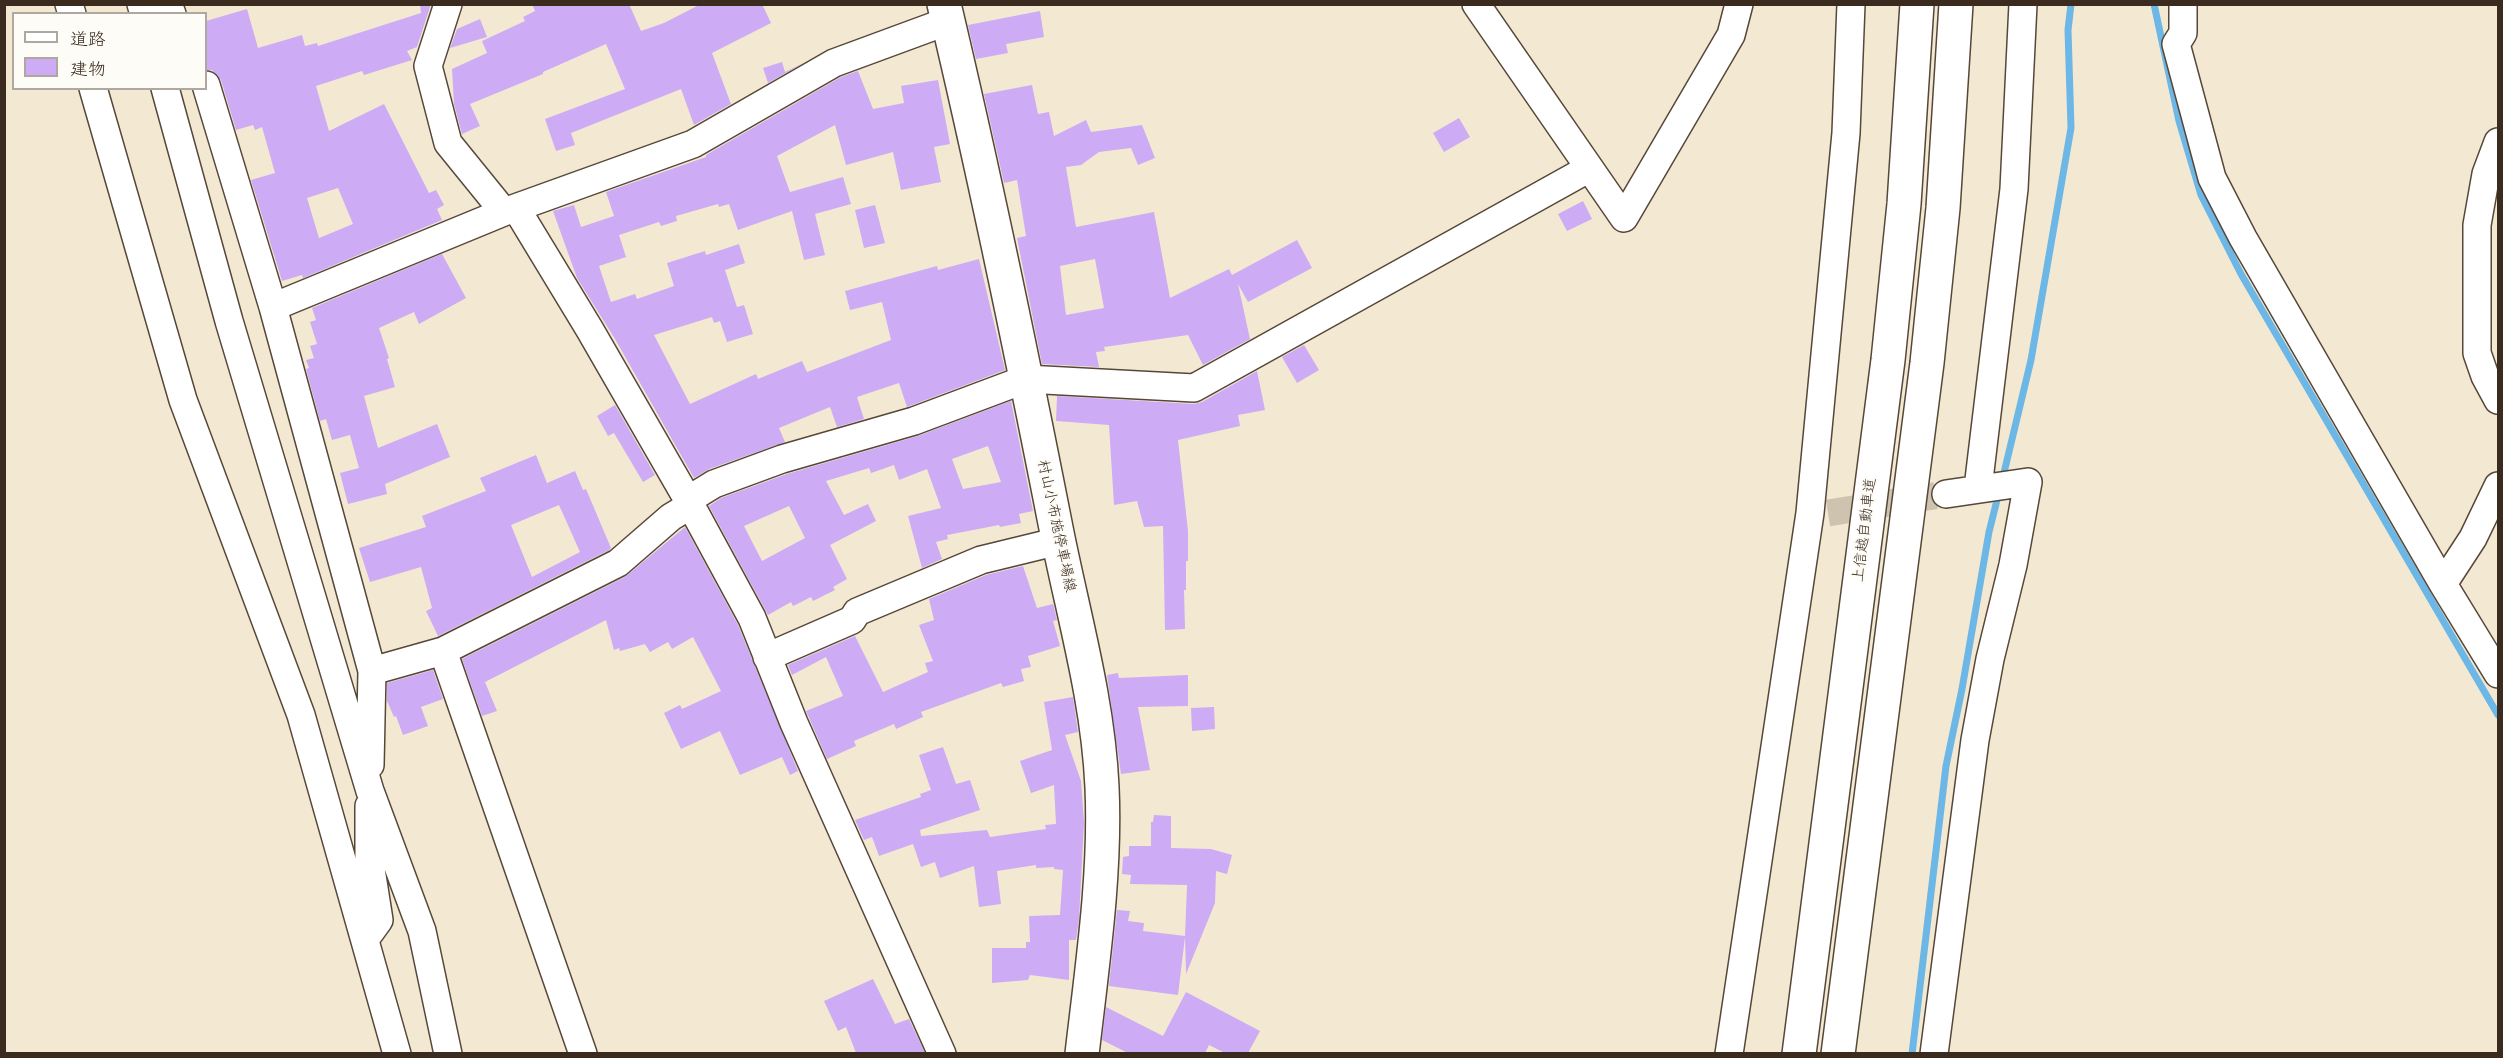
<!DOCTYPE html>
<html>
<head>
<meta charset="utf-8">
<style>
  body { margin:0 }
  #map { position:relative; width:2503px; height:1058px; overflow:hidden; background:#f3e9d2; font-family:"Balsamiq Sans","Klee One",sans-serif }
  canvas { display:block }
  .frame { position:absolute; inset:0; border:6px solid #3b2a1e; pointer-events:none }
  .legend { position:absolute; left:12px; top:12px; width:195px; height:78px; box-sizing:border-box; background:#fdfcf7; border:2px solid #afa8a0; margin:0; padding:8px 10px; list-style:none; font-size:18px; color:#3b2a1e }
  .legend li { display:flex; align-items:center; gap:12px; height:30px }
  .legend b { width:30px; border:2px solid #afa8a0 }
</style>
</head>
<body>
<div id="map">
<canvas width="2503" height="1058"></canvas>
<div class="frame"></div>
<ul class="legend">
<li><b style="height:8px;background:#fff"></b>道路</li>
<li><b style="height:16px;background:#cdabf5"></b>建物</li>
</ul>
</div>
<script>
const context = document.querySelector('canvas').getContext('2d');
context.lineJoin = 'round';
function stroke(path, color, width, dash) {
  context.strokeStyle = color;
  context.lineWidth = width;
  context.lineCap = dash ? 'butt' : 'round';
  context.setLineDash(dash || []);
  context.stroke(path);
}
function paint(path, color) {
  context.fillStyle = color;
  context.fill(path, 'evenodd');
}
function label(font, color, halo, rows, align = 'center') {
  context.font = font + ' "Balsamiq Sans","Klee One",sans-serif';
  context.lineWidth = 4.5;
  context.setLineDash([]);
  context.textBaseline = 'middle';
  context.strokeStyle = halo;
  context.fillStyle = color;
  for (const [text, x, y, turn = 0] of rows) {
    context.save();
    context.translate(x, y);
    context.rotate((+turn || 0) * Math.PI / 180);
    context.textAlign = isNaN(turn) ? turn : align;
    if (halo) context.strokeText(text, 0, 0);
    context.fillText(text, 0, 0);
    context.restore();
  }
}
stroke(new Path2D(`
  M 2154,4 L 2179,121 L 2201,195 L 2241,274 L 2498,715
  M 2002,481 L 2031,360 L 2071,128 L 2068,30 L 2071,4
  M 1912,1054 L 1946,766 L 1962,689 L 1989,532 L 1999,492`), '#6cb7e5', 7);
paint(new Path2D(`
  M 420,4 L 431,4 L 417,47 L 407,51 L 412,60 L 364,75 L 362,71 L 316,86 L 329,131 L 384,104 L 429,193 L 436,190 L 444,205 L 437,209 L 442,220 L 303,278 L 302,275 L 282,281 L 251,180 L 275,173 L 262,127 L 255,130 L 253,125 L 236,130 L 221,80 L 212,70 L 206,70 L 206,21 L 247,9 L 258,48 L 302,35 L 305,46 L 317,43 L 318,46 L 421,13 ZM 338,188 L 353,224 L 319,238 L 307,198 Z
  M 532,4 L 629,4 L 641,31 L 664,23 L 701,4 L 762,4 L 771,23 L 712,53 L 731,104 L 694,125 L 681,89 L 571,133 L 575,145 L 556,151 L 545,119 L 625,89 L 606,44 L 543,72 L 543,74 L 470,104 L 480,126 L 462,134 L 454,104 L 452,69 L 487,53 L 482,41 L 525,21 L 523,17 L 535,11 Z
  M 1040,11 L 1044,37 L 1006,44 L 1008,53 L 976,59 L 968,25 Z
  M 480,19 L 487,37 L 450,48 L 457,29 Z
  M 782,62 L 785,72 L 803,63 L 768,83 L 763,68 Z
  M 858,71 L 873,109 L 904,103 L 901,86 L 938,80 L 950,144 L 934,147 L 941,182 L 901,190 L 893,152 L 846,165 L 835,125 L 777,156 L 790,192 L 843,177 L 851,204 L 815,214 L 825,255 L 804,260 L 792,211 L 738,230 L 729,204 L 719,207 L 718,204 L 676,216 L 677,221 L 661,226 L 659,222 L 619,235 L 626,257 L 599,266 L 611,302 L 635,294 L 637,299 L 674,286 L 667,263 L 705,251 L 706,255 L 739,244 L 745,263 L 725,270 L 737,307 L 744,305 L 753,334 L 727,342 L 720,321 L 714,323 L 712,317 L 654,335 L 690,404 L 756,374 L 758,379 L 802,361 L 807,372 L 891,340 L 882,302 L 850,310 L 845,291 L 937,266 L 938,270 L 979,259 L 1005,370 L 907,407 L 899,383 L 857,397 L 864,419 L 837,427 L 830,407 L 779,428 L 785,442 L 709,469 L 694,478 L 615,339 L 577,278 L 553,211 L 574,205 L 581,227 L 614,216 L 606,192 L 706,157 L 706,155 L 841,77 Z
  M 1032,85 L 1038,114 L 1049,112 L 1054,136 L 1086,120 L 1091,132 L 1142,125 L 1155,158 L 1138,165 L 1131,148 L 1099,152 L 1081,165 L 1066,167 L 1076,227 L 1154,212 L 1170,298 L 1229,269 L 1232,275 L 1297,240 L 1312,268 L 1248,302 L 1238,284 L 1250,339 L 1203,365 L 1188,335 L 1104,347 L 1105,351 L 1096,352 L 1099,367 L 1042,364 L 1017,238 L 1026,236 L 1017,180 L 1004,183 L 984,94 ZM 1095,259 L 1104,308 L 1066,315 L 1060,266 Z
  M 1459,118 L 1470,137 L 1444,152 L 1433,133 Z
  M 1583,201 L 1592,219 L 1567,231 L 1558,214 Z
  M 875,205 L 885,243 L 864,248 L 855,210 Z
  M 442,254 L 466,298 L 419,324 L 414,312 L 379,328 L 389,358 L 387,359 L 395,387 L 364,396 L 378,448 L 437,424 L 450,457 L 385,484 L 387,494 L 348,504 L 340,473 L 359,468 L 350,435 L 332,440 L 326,419 L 320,421 L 306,369 L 309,368 L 306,360 L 314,358 L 310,346 L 317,344 L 310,322 L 316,320 L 312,308 Z
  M 1304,345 L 1319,370 L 1297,383 L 1282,357 Z
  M 1257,371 L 1265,410 L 1238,415 L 1240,426 L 1178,440 L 1188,531 L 1188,561 L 1186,561 L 1186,590 L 1184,590 L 1185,629 L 1165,630 L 1163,526 L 1144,527 L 1137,501 L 1114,505 L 1109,425 L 1056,421 L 1057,396 L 1194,404 L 1202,402 Z
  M 1011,401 L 1033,511 L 1019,514 L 1021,523 L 1000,527 L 999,525 L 947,535 L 948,539 L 936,542 L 942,559 L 922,568 L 908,516 L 941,508 L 927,469 L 899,480 L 894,465 L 871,473 L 869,468 L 826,481 L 844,515 L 868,504 L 876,521 L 830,545 L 847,579 L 833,587 L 835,590 L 813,601 L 811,597 L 793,606 L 791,602 L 768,615 L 709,506 L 721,498 L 787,474 L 918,436 ZM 988,446 L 1001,482 L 963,489 L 952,459 ZM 789,506 L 805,538 L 762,561 L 744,526 Z
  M 615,405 L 655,475 L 643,482 L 614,433 L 608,436 L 597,416 Z
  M 536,455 L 547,483 L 575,471 L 583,490 L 586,489 L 611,548 L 609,550 L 438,636 L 426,611 L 432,608 L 421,567 L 370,582 L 359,548 L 426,527 L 422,516 L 486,491 L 480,478 ZM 559,505 L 580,552 L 532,577 L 511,525 Z
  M 685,527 L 738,625 L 798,771 L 790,775 L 782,757 L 740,775 L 720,731 L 681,749 L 664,713 L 680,705 L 682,709 L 721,691 L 693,637 L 672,649 L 668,642 L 650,652 L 645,644 L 620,651 L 619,648 L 614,650 L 606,620 L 485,682 L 497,711 L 482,716 L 462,659 L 625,577 Z
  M 1023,566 L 1037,608 L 1053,604 L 1057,620 L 1053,621 L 1060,646 L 1028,656 L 1031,667 L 1021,669 L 1024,681 L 1003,687 L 1001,683 L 921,712 L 923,717 L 896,729 L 894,724 L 854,741 L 856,746 L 827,759 L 806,711 L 843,696 L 826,657 L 792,675 L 788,665 L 855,636 L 883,692 L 928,672 L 925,663 L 933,661 L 919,625 L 934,620 L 929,599 L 986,575 Z
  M 433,670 L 443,699 L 421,707 L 428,726 L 403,735 L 396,716 L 394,717 L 387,701 L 387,683 Z
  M 1118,673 L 1119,678 L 1188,675 L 1188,706 L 1138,707 L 1150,770 L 1121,774 L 1107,675 Z
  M 1073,697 L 1078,732 L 1065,735 L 1081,781 L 1084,822 L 1079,919 L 1076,940 L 1069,940 L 1069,980 L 1030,975 L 1028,980 L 992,983 L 992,948 L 1026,948 L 1026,942 L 1030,942 L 1029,916 L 1060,915 L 1063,870 L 1054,869 L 1054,867 L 1036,868 L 1036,865 L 997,871 L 1001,904 L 979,907 L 974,866 L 940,878 L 935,862 L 921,867 L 913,844 L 879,856 L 872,837 L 864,840 L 855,820 L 921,797 L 920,794 L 931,790 L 919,755 L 943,747 L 956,784 L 970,780 L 980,810 L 920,830 L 921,836 L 987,830 L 990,837 L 1046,829 L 1045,825 L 1056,824 L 1054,785 L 1031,793 L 1020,761 L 1052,750 L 1044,702 Z
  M 1214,707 L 1215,729 L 1192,731 L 1191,708 Z
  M 1154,815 L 1171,816 L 1171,848 L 1211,849 L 1232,855 L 1227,874 L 1216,871 L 1215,903 L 1186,974 L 1185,937 L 1178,995 L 1109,986 L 1117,910 L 1130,911 L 1128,921 L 1144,923 L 1143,931 L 1185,936 L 1187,885 L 1130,884 L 1131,875 L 1122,874 L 1123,857 L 1129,856 L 1129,846 L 1151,846 L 1151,822 L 1153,822 Z
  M 873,979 L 895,1024 L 909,1019 L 925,1053 L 856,1053 L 846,1027 L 838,1031 L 824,1001 Z
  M 1186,992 L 1260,1031 L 1248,1053 L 1225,1053 L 1209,1045 L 1205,1053 L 1128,1053 L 1102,1040 L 1106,1007 L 1163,1036 Z`), '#cdabf5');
stroke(new Path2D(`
  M 1828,513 L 1946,494`), '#cec3ae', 27, [27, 14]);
const minor = new Path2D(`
  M 69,4 L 72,14
  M 141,4 L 144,14
  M 168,4 L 172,14
  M 448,4 L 428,66 L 448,143 L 504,212 L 693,144 L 834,63 L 948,21
  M 1476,4 L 1624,218 L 1731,35 L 1739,4
  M 2183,4 L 2183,33 L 2176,44 L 2212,178 L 2243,238 L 2443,584 L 2498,674
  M 206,85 L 273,307 L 372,671
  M 93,88 L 183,400 L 301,715 L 397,1054
  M 165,88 L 229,321 L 370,791 L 422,931 L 448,1054
  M 2498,142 L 2486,174 L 2477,225 L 2477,353 L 2485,376 L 2498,400
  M 516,208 L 590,330 L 688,500 L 752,618 L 794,723 L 942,1054
  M 273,307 L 504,212
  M 1978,488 L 2014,189 L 2023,4
  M 688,500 L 714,484 L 782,459 L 914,421 L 1026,379 L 1194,388 L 1588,169
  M 2443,584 L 2473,538 L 2498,486
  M 443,651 L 583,1054
  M 767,657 L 852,620 L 857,612 L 981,560 L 1059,541
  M 370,765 L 372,671 L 443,651 L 618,563 L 671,517 L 691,505
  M 366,938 L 379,920 L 369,856 L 369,806
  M 1729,1054 L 1810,513 L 1846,133 L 1851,4
  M 1934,1054 L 1975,740 L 1990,659 L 2013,565 L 2028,482 L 1946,494`);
const major = new Path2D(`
  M 944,4 C 985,177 1021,350 1055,523 C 1072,611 1098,697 1102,787 C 1106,874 1092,967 1082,1054`);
const highway = new Path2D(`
  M 1799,1054 L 1888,360 L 1904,204 L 1917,4
  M 1838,1054 L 1927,363 L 1943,208 L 1956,4`);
stroke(minor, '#574739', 30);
stroke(major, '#574739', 36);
stroke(highway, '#574739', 36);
stroke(minor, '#fff', 27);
stroke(major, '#fff', 33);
stroke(highway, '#fff', 33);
label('15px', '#3b2a1e', '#fdfcf7', [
  ["村山小布施停車場線",1056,526,78],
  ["上信越自動車道",1865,530,-83]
]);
</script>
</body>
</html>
